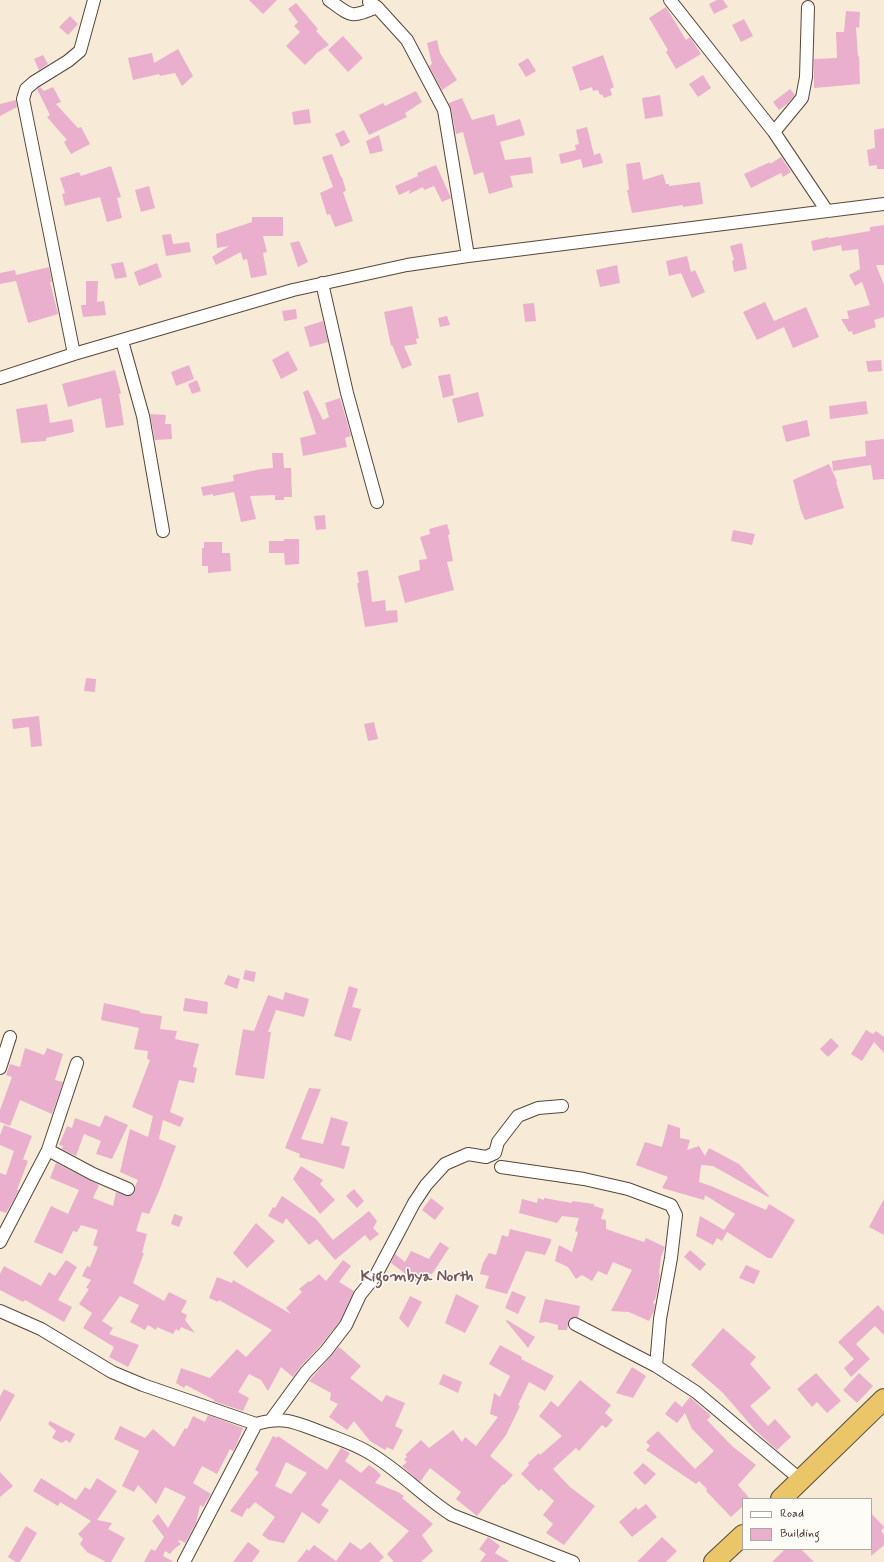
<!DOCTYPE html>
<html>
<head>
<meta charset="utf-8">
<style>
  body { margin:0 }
  #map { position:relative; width:884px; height:1562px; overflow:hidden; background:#f7ebd8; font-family:Mynerve,sans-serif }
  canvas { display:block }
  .legend { position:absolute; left:742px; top:1498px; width:130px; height:52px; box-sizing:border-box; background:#fdfcf7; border:1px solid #afa8a0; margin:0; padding:5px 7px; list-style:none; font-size:12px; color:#3b2a1e }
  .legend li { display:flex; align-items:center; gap:8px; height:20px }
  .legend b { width:20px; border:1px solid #afa8a0 }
</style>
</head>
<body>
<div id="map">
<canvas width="884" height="1562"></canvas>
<ul class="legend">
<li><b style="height:5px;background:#fff"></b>Road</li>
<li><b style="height:11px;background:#e9afcc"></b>Building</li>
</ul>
</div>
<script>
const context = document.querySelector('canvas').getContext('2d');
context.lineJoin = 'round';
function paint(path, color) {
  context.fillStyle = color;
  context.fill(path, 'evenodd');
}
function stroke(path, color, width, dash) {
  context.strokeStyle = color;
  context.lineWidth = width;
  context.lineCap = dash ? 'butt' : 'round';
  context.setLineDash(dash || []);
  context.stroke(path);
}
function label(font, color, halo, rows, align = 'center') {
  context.font = font + ' Mynerve,sans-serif';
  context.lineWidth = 3;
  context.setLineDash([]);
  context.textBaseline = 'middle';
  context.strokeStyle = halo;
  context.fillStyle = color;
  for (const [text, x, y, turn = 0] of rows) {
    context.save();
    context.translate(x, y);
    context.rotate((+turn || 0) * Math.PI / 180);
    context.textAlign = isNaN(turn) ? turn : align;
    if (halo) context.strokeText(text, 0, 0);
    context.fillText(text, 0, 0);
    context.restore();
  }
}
paint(new Path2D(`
  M 249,0 L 277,0 L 263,14 Z
  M 717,0 L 723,0 L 728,7 L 714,14 L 709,4 Z
  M 296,3 L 318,29 L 316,31 L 329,45 L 317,53 L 305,65 L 286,46 L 300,32 L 294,26 L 298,22 L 288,9 Z
  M 666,7 L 686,40 L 690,37 L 701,54 L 676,69 L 666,52 L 668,50 L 649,18 Z
  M 846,11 L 860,12 L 859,28 L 856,27 L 858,57 L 859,56 L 860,84 L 814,88 L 814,59 L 837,58 L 836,32 L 844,32 Z
  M 70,16 L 78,24 L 68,35 L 59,27 Z
  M 744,19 L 753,36 L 741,42 L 732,25 Z
  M 343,36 L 363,58 L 348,72 L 328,50 Z
  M 437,40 L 440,53 L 457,80 L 442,90 L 429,66 L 432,64 L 427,43 Z
  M 178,49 L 193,76 L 182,86 L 175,73 L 160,76 L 159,74 L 133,80 L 128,58 L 152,53 L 154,63 Z
  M 43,55 L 48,64 L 39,70 L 34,59 Z
  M 603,55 L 614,87 L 610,89 L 612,95 L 604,98 L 602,94 L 600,95 L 598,90 L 593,91 L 592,87 L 580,91 L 572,67 Z
  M 528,58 L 536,71 L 526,77 L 518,64 Z
  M 703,75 L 711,88 L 698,97 L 689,84 Z
  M 40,87 L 44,91 L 53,87 L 61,102 L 56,104 L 78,128 L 81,127 L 90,144 L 71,154 L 64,142 L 67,140 L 47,117 L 50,115 L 37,89 Z
  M 790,89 L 795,95 L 787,104 L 779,110 L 773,102 Z
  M 416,91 L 422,102 L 405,113 L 407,117 L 369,135 L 359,115 L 383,103 L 385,106 Z
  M 660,95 L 663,116 L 645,119 L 642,98 Z
  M 462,98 L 472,120 L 494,114 L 497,126 L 520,119 L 525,135 L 500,142 L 505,160 L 531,157 L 533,173 L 510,176 L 513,187 L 489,194 L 483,172 L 474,175 L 463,132 L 456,134 L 451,109 L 449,103 Z
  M 16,100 L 17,107 L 0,116 L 0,104 Z
  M 309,109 L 311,123 L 294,125 L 292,112 Z
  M 587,127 L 594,155 L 600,153 L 603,163 L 583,168 L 581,159 L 561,164 L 559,154 L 576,150 L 575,145 L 579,144 L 576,130 Z
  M 884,128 L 884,169 L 877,169 L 877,165 L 869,166 L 867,150 L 875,148 L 874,130 Z
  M 344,130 L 350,142 L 341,147 L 335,134 Z
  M 379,135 L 383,151 L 370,154 L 366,141 Z
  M 332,154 L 341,177 L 342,177 L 346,191 L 343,192 L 353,221 L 335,227 L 330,214 L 327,215 L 320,193 L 333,187 L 322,157 Z
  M 781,157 L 791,172 L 783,177 L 781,173 L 751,188 L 744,174 L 770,162 L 770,164 Z
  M 640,162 L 643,180 L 663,174 L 666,184 L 669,184 L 669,186 L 700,182 L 703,204 L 683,207 L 683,205 L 632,213 L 627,190 L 629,190 L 626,164 Z
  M 436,165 L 451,198 L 442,202 L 434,186 L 424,190 L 423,187 L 409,194 L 410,190 L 399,195 L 395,186 L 418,176 L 417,173 Z
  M 111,166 L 121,197 L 117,198 L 122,218 L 107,222 L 100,197 L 65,206 L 62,194 L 65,193 L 60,178 L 79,172 L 81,176 Z
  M 149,186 L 155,208 L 141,212 L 135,190 Z
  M 252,217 L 283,217 L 283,236 L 263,236 L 267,252 L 263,253 L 267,275 L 251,278 L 247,259 L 243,260 L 241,252 L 216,265 L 212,257 L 229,246 L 217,248 L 216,234 L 252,222 Z
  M 884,225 L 884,265 L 876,265 L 884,285 L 884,317 L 874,320 L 876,327 L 853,335 L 852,331 L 849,332 L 841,319 L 849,319 L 847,311 L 870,305 L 862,282 L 855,286 L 849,275 L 860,269 L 858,249 L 842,251 L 841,245 L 813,251 L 811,241 L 828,237 L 829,238 L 870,231 L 870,227 Z
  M 171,234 L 173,244 L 189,242 L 191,252 L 166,256 L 162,235 Z
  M 299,241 L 308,262 L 298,267 L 290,243 Z
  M 742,243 L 747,269 L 734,272 L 732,261 L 734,260 L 730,246 Z
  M 687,256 L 691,272 L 695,270 L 705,292 L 692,298 L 681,273 L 669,276 L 666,261 Z
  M 123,262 L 127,277 L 115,279 L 111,264 Z
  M 157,263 L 162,277 L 139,286 L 134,272 Z
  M 617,265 L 620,283 L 600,287 L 596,270 Z
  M 49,267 L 52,282 L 50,282 L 58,314 L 28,323 L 16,281 L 0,284 L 0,273 L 15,270 L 16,275 Z
  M 86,281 L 98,281 L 97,302 L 104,301 L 106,315 L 83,317 L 81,305 L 86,305 Z
  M 765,302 L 774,321 L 806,307 L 819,337 L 793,348 L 784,327 L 757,340 L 743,312 Z
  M 534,303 L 536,321 L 525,322 L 523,304 Z
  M 412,306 L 419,338 L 416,339 L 417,344 L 404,346 L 412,365 L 402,369 L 392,345 L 391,346 L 384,312 Z
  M 296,309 L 297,319 L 284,321 L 282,311 Z
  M 447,316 L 450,325 L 440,327 L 438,318 Z
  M 323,321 L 328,342 L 310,347 L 304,327 Z
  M 288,351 L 298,370 L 281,379 L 272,360 Z
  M 881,360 L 882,371 L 868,372 L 866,361 Z
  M 189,365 L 194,379 L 176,386 L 171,372 Z
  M 115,370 L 121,393 L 119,394 L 124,425 L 106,428 L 101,398 L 68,407 L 62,384 Z
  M 450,374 L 454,395 L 443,398 L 438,376 Z
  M 197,380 L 201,391 L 192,394 L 188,384 Z
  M 308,390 L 323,420 L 329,417 L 325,403 L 340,398 L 351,436 L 345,438 L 347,447 L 303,456 L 300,438 L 316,434 L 303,392 Z
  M 478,392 L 484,416 L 458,423 L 452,399 Z
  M 866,401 L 868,414 L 830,419 L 829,406 Z
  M 47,404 L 50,423 L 72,419 L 74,432 L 46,438 L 46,441 L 21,443 L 16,409 Z
  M 150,414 L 166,415 L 165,424 L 171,424 L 172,439 L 155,440 Z
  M 807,420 L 810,436 L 786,442 L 782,426 Z
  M 884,439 L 884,479 L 873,480 L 871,465 L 833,471 L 832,461 L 866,456 L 865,441 Z
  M 272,453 L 283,453 L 284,468 L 291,468 L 292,497 L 284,497 L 284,500 L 275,500 L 275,495 L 250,496 L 256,519 L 241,522 L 234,492 L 213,496 L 213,494 L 203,496 L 201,487 L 234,481 L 233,475 L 261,469 L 273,468 Z
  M 829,464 L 837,481 L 836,482 L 844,508 L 805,520 L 801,511 L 793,480 Z
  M 325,515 L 326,529 L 316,530 L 314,516 Z
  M 447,524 L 450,534 L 448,535 L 453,561 L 447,562 L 454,590 L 405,603 L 398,576 L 420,570 L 419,560 L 427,559 L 420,537 L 430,534 L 429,529 Z
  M 733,530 L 755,534 L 752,545 L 731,541 Z
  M 284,539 L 299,539 L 299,564 L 285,565 L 284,553 L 269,553 L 269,541 L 284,541 Z
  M 204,542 L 222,542 L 222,553 L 230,553 L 231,571 L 208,573 L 208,566 L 202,566 L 202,548 L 204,548 Z
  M 368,570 L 372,602 L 385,600 L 386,611 L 397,610 L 398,622 L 365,627 L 357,583 L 359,583 L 357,572 Z
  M 86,678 L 96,679 L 95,692 L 84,691 Z
  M 39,716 L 42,746 L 31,747 L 29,727 L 13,729 L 12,719 Z
  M 374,722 L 378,739 L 368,741 L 364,724 Z
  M 245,970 L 256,972 L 254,982 L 243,979 Z
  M 228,975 L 240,979 L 237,989 L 224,984 Z
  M 349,986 L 358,989 L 352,1007 L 361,1009 L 351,1041 L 334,1036 Z
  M 285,992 L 309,999 L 304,1017 L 276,1010 L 268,1032 L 271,1032 L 264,1079 L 235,1075 L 243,1029 L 254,1031 L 268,995 L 283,1000 Z
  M 185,998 L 208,1002 L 207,1014 L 183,1011 Z
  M 104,1003 L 140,1011 L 140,1013 L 162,1016 L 160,1029 L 177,1031 L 175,1039 L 199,1044 L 193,1067 L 197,1068 L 194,1083 L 179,1080 L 170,1112 L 184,1118 L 180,1127 L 163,1120 L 159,1139 L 176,1146 L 159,1191 L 149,1214 L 142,1212 L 136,1231 L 147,1234 L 142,1253 L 144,1253 L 133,1283 L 164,1301 L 169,1292 L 187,1301 L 181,1312 L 187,1315 L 185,1320 L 195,1333 L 181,1327 L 179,1331 L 176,1329 L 173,1334 L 157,1327 L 156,1330 L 148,1325 L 145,1330 L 130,1322 L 139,1305 L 120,1296 L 102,1321 L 113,1328 L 109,1334 L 139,1345 L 128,1367 L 109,1357 L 114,1347 L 83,1328 L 92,1313 L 79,1304 L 89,1289 L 86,1288 L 91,1280 L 82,1276 L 87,1266 L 90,1267 L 98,1247 L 93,1245 L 98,1230 L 81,1225 L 77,1232 L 73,1231 L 62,1254 L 34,1242 L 51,1206 L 68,1214 L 79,1190 L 50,1178 L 56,1163 L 99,1185 L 93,1198 L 113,1206 L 116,1192 L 128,1196 L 132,1195 L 135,1192 L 135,1186 L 138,1180 L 120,1172 L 130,1129 L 148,1137 L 153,1116 L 132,1107 L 150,1060 L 147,1059 L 148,1051 L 134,1049 L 139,1028 L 101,1020 Z
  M 866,1030 L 873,1034 L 876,1031 L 884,1037 L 884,1053 L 874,1042 L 862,1061 L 851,1054 Z
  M 831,1038 L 839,1046 L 828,1057 L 820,1049 Z
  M 25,1048 L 44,1055 L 47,1048 L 63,1054 L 55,1080 L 63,1082 L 52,1114 L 20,1100 L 10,1126 L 0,1122 L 0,1110 L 12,1077 L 6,1075 L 10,1064 L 20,1067 Z
  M 309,1088 L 321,1089 L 301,1139 L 323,1144 L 331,1117 L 348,1122 L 341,1145 L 350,1147 L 344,1169 L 299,1157 L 300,1154 L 285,1148 Z
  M 105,1115 L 128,1125 L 112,1159 L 96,1154 L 101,1141 L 84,1134 L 76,1156 L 62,1149 L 63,1146 L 59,1145 L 67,1126 L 72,1128 L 75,1118 L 100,1127 Z
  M 668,1124 L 680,1128 L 680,1138 L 690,1140 L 687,1150 L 699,1146 L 705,1156 L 709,1148 L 739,1164 L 769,1196 L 768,1197 L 713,1166 L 701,1165 L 699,1182 L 711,1186 L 766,1210 L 769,1204 L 795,1220 L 772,1258 L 768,1258 L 727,1232 L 722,1241 L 717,1238 L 713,1245 L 696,1236 L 700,1216 L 724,1230 L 735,1214 L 705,1195 L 704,1200 L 662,1188 L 668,1177 L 636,1165 L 645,1142 L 662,1147 Z
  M 4,1125 L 32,1136 L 23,1159 L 28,1161 L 17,1190 L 19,1190 L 6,1213 L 0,1211 L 0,1173 L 6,1175 L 14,1151 L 0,1145 L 0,1135 Z
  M 301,1166 L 323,1180 L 320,1184 L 335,1200 L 320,1214 L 293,1179 Z
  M 354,1189 L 364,1201 L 357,1208 L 346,1196 Z
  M 282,1196 L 316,1219 L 333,1240 L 369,1211 L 377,1221 L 373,1228 L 379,1234 L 370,1241 L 365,1235 L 335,1260 L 317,1239 L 309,1245 L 286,1218 L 283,1224 L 268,1216 L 273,1207 L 275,1208 Z
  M 431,1198 L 444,1208 L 435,1220 L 422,1210 Z
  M 538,1198 L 544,1200 L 544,1198 L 572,1203 L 572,1201 L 594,1204 L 594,1206 L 604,1209 L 601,1219 L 606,1220 L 606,1229 L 644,1242 L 646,1238 L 665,1247 L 661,1257 L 659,1274 L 660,1274 L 656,1297 L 653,1303 L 655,1304 L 654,1311 L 649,1321 L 629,1312 L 611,1311 L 632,1270 L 613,1262 L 607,1275 L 598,1271 L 592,1281 L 582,1275 L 576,1279 L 568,1267 L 555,1261 L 559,1245 L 572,1252 L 578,1232 L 575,1231 L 579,1218 L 562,1216 L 557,1223 L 519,1213 L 522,1199 L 537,1203 Z
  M 884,1199 L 884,1235 L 869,1227 Z
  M 174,1214 L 183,1217 L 179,1227 L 171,1224 Z
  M 256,1223 L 275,1241 L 247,1268 L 233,1253 Z
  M 510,1229 L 551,1239 L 551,1242 L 545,1255 L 526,1251 L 507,1294 L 485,1288 L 489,1276 L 480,1274 L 483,1263 L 489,1253 L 496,1255 L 502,1235 L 508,1237 Z
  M 440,1242 L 449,1248 L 432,1274 L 424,1272 L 423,1276 L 424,1277 L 419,1284 L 391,1263 L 395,1254 L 405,1262 L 411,1251 L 429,1259 Z
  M 690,1250 L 706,1264 L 700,1271 L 684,1257 Z
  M 66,1260 L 77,1267 L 58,1300 L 72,1307 L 64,1322 L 25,1300 L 23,1302 L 0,1290 L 0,1274 L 4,1266 L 41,1286 L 49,1272 L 55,1276 Z
  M 343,1260 L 351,1266 L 339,1282 L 354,1291 L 340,1321 L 320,1346 L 300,1367 L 293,1377 L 281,1367 L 268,1391 L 261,1380 L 249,1374 L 238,1392 L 249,1398 L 243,1411 L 213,1401 L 214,1400 L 186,1385 L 184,1388 L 176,1383 L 181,1368 L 210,1378 L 237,1349 L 246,1357 L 272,1330 L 219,1300 L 218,1302 L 209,1298 L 217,1277 L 232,1283 L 233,1280 L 291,1314 L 286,1308 L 302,1292 L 299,1289 L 309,1281 L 310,1282 L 319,1274 L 326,1281 Z
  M 746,1265 L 760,1271 L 754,1284 L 739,1278 Z
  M 512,1291 L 526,1297 L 518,1314 L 505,1308 Z
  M 456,1294 L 479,1306 L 465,1333 L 445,1323 Z
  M 410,1296 L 422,1302 L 408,1328 L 399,1318 Z
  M 545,1299 L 580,1306 L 578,1317 L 574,1317 L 569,1320 L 567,1330 L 558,1330 L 558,1325 L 546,1322 L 539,1323 Z
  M 878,1305 L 884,1312 L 884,1335 L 875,1326 L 856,1344 L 870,1359 L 851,1377 L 844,1368 L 854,1359 L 838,1342 Z
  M 507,1320 L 535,1337 L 528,1348 L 506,1321 Z
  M 723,1328 L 756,1357 L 750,1364 L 771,1388 L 750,1406 L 768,1426 L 775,1419 L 791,1437 L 777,1450 L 756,1431 L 723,1393 L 691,1365 Z
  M 500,1345 L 522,1357 L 521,1359 L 554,1376 L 545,1391 L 529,1382 L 518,1405 L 520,1406 L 506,1435 L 490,1456 L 513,1475 L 504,1485 L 503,1484 L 477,1516 L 456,1499 L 461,1492 L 430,1468 L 420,1482 L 402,1466 L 407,1462 L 404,1460 L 407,1456 L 405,1455 L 421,1440 L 429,1448 L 453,1430 L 462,1442 L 465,1437 L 476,1446 L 498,1417 L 490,1414 L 494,1393 L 500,1397 L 510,1376 L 489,1364 Z
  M 339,1347 L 361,1366 L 350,1378 L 382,1402 L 386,1395 L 405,1403 L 395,1426 L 403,1430 L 393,1450 L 387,1447 L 385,1450 L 370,1441 L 354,1421 L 347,1430 L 329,1417 L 338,1404 L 330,1400 L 331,1393 L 309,1381 Z
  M 632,1367 L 646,1376 L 633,1398 L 616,1393 Z
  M 816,1373 L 841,1401 L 827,1413 L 817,1402 L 812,1407 L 797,1389 Z
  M 859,1373 L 873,1386 L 857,1403 L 843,1390 Z
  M 443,1374 L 462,1382 L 458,1393 L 439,1384 Z
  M 580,1380 L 611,1405 L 605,1413 L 613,1420 L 606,1428 L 602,1425 L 579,1451 L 576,1448 L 553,1469 L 570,1487 L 595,1506 L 564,1545 L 546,1533 L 553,1524 L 543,1515 L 554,1501 L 541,1489 L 539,1491 L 521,1474 L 529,1465 L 528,1463 L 539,1453 L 540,1455 L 562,1436 L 539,1416 L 551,1401 L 558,1407 Z
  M 4,1389 L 15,1395 L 0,1422 L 0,1397 Z
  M 690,1397 L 711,1416 L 707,1420 L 732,1446 L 756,1465 L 738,1485 L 750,1499 L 743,1499 L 743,1506 L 731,1517 L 706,1491 L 707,1489 L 699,1481 L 696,1484 L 646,1450 L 650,1446 L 646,1442 L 658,1431 L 695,1469 L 714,1451 L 692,1429 L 685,1413 L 677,1423 L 665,1414 L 675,1401 L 682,1407 Z
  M 208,1415 L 243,1428 L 236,1446 L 233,1451 L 230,1449 L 217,1474 L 202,1466 L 193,1483 L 211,1494 L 203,1507 L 200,1505 L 196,1523 L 185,1543 L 180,1540 L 178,1541 L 181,1544 L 174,1549 L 170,1554 L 165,1551 L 163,1556 L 174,1562 L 144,1562 L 151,1549 L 155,1551 L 164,1537 L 152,1521 L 158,1514 L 168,1528 L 186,1497 L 165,1487 L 156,1504 L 138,1485 L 134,1492 L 122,1486 L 139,1451 L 114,1439 L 120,1426 L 145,1438 L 153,1429 L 174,1447 L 185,1428 L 187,1429 L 193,1416 L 205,1422 Z
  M 50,1421 L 75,1434 L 70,1443 L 66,1440 L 62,1443 L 52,1438 L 56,1431 L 48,1424 Z
  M 273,1436 L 277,1438 L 278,1436 L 327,1470 L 341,1448 L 350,1453 L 345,1461 L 361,1473 L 369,1465 L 376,1470 L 381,1475 L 375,1483 L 398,1492 L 404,1496 L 402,1498 L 433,1524 L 422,1535 L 433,1551 L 421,1562 L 394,1562 L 387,1554 L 409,1531 L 340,1479 L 321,1505 L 329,1510 L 319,1524 L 302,1512 L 284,1543 L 269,1540 L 262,1535 L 275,1517 L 255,1502 L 249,1509 L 247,1508 L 242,1517 L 230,1511 L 259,1472 L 255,1470 ZM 286,1462 L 307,1473 L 291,1494 L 275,1486 Z
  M 643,1463 L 656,1474 L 645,1485 L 633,1473 Z
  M 0,1472 L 13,1486 L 0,1497 Z
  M 41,1478 L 76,1500 L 85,1487 L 90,1490 L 97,1478 L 117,1491 L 97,1520 L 112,1523 L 108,1529 L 125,1538 L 111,1562 L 106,1562 L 87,1552 L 80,1544 L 83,1539 L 78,1534 L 91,1521 L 60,1502 L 58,1506 L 33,1491 Z
  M 646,1504 L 657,1517 L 632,1537 L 619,1522 L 636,1507 L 638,1510 Z
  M 871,1513 L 884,1527 L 881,1531 L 884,1535 L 884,1545 L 871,1556 Z
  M 26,1526 L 37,1533 L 20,1562 L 16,1562 L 8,1557 Z
  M 488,1537 L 500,1546 L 495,1553 L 510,1562 L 480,1562 L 486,1554 L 479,1549 Z
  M 662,1537 L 677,1551 L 666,1562 L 637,1562 Z
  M 248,1542 L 260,1551 L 252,1562 L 233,1562 Z
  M 350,1542 L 361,1550 L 370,1542 L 384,1557 L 379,1562 L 297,1562 L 307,1549 L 309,1551 L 314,1545 L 336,1561 Z
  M 785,1549 L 801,1549 L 814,1562 L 772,1562 Z`), '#e9afcc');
const minor = new Path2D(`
  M 329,0 C 352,17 350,18 377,7 L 369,2 L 370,0
  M 670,0 L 774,132 L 827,211
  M 377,7 L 407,40 L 444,110 L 468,256
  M 774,132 L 802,98 L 806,77 L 808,7
  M 322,283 L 347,393 L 377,502
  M 122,341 L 143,416 L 163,531
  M 74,354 L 23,99 L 26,89 L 34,82 L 68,61 L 80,51 L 94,0
  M 0,378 L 74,354 L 293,290 L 407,265 L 468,256 L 884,204
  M 0,1068 L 10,1037
  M 48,1150 L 93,1174 L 128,1189
  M 501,1167 L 584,1179 L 628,1189 L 671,1205 L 676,1215 L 671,1258 L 660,1319 L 656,1366
  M 0,1242 L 48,1150 L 77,1063
  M 0,1311 L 41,1329 L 112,1372 L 143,1385 L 256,1424 C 285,1416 294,1422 321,1432 C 336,1438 352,1443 366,1451 C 397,1468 422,1496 452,1515 L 573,1562
  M 575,1324 L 656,1366 L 696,1392 L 801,1480
  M 271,1420 L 306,1372 L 326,1351 L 346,1325 L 360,1295 L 376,1275 L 414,1203 L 426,1185 L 445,1164 L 468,1154 L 486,1157 L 495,1153 L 498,1142 L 518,1116 L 538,1108 L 562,1106
  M 184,1562 L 256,1424`);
const trunk = new Path2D(`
  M 781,1499 L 884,1399
  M 714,1562 L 743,1535`);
stroke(minor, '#57473a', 14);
stroke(trunk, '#57473a', 22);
stroke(minor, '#fff', 12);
stroke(trunk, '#eac669', 20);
label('bold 16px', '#78595b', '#fdfcf7', [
  ["Kigombya North",417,1278]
]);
</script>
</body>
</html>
